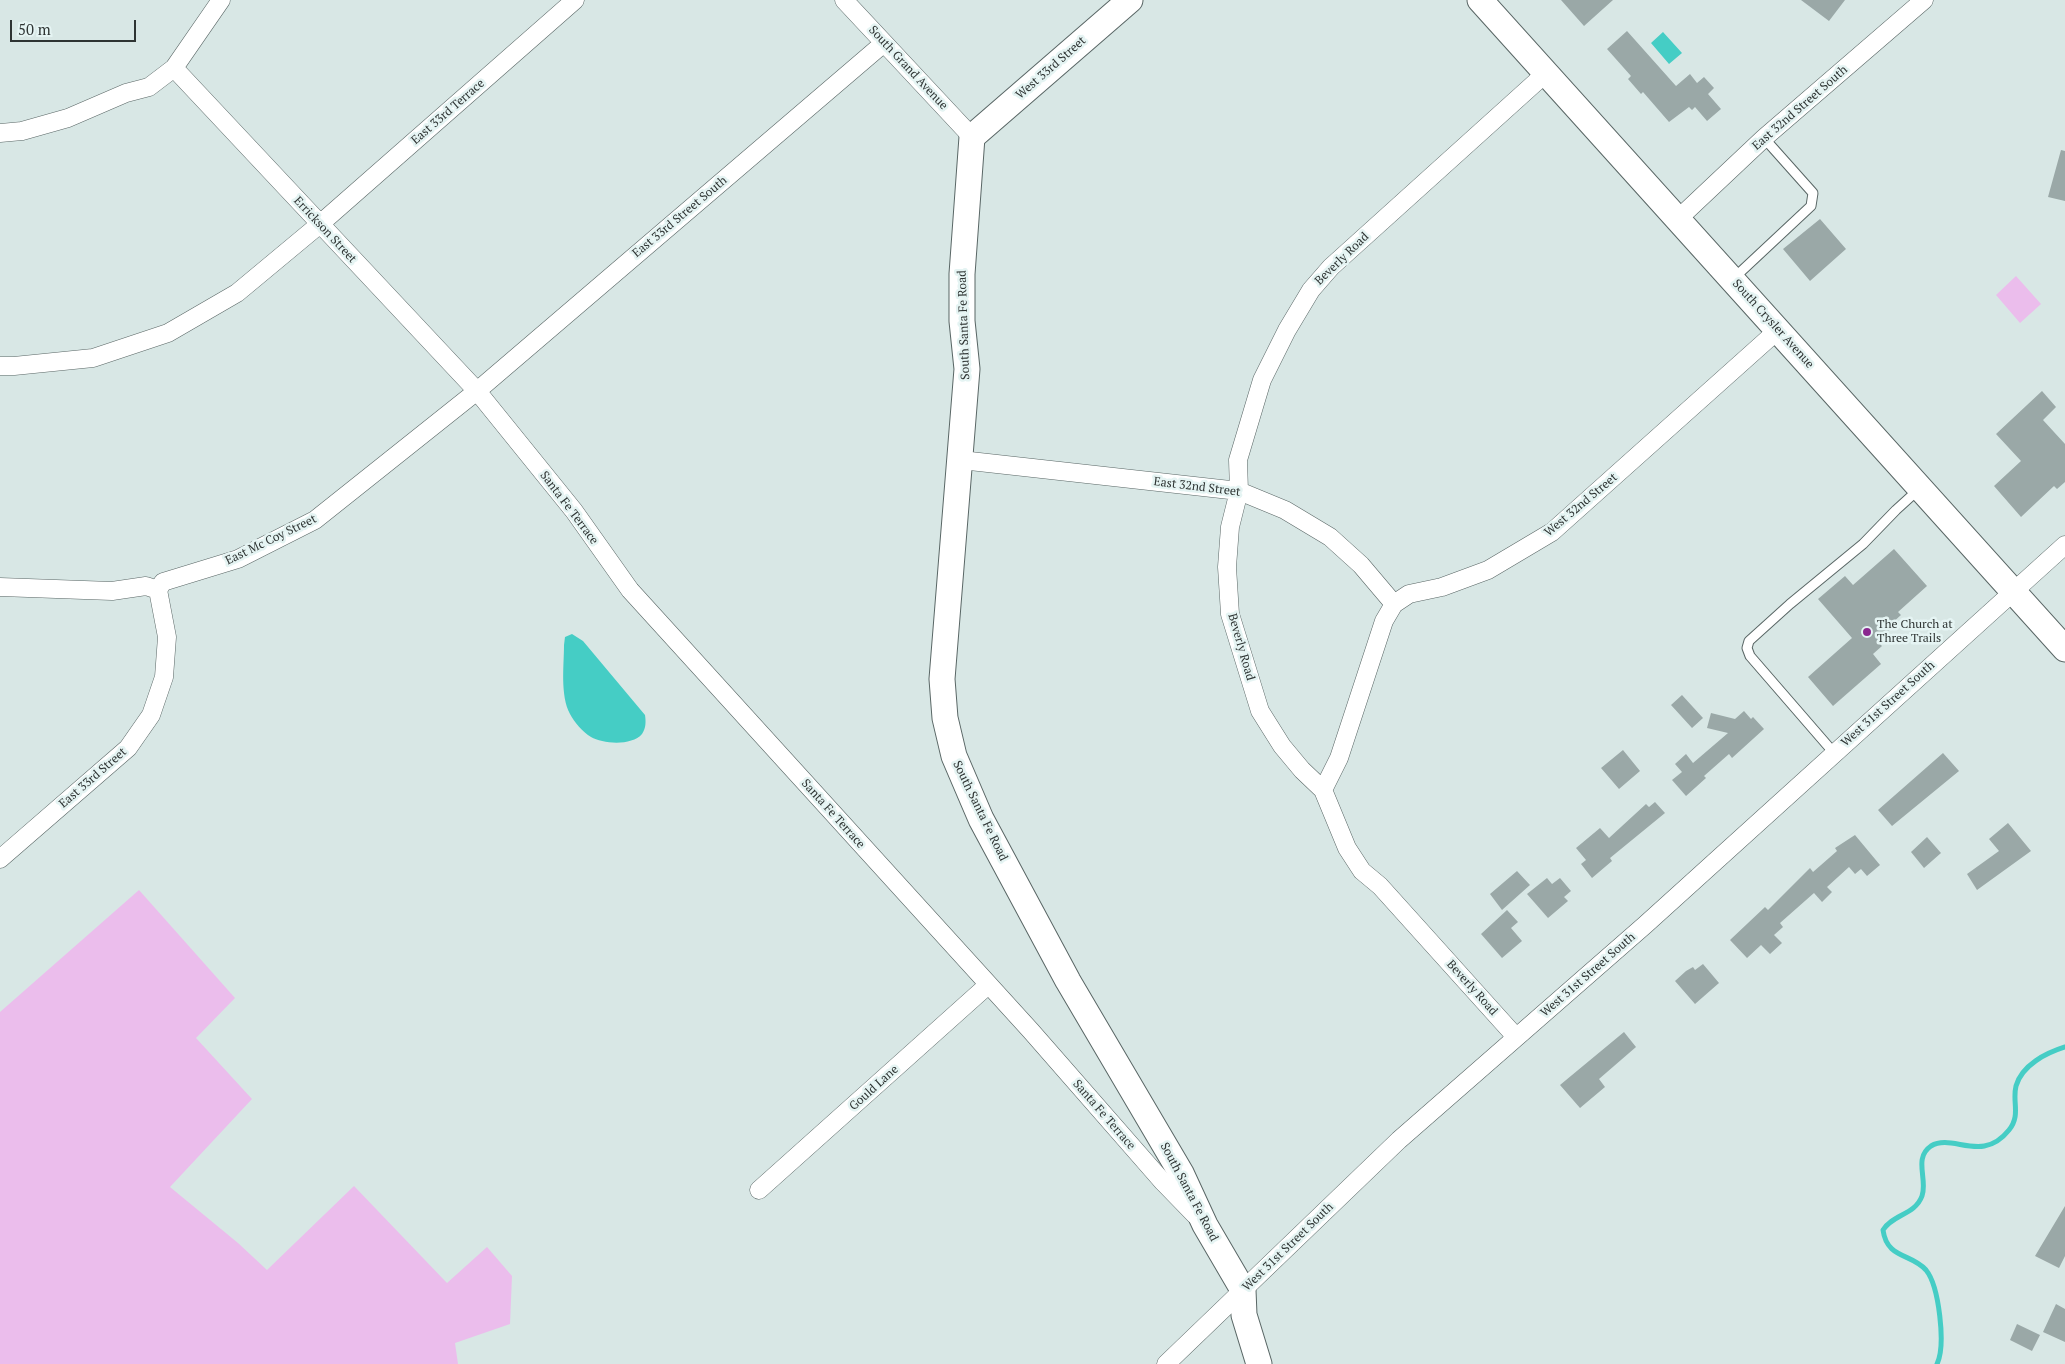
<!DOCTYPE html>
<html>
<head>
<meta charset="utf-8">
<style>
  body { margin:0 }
  #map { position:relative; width:2065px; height:1364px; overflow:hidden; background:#d8e7e5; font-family:"PT Serif",serif }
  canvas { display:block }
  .scale { position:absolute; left:10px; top:20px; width:126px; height:22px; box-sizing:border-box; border:2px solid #2e3433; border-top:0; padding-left:6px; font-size:15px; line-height:18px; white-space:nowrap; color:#2e3433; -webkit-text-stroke:4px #e5f4f3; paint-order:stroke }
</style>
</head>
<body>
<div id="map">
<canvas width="2065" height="1364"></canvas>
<div class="scale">50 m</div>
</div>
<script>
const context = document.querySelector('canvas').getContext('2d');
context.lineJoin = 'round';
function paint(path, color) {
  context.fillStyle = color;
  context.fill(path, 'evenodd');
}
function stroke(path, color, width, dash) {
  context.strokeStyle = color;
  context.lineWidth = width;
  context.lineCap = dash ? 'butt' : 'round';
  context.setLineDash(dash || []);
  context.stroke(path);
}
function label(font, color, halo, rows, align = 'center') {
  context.font = font + ' "PT Serif",serif';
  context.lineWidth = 5;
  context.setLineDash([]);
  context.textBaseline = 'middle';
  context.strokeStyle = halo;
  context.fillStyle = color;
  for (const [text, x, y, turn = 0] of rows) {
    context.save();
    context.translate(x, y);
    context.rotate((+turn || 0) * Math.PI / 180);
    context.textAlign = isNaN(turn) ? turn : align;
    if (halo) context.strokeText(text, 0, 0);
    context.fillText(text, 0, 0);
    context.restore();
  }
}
paint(new Path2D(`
  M 2016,276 L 2041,304 L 2020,323 L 1996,295 Z
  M 139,890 L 235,998 L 196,1038 L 252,1099 L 170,1187 L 238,1243 L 267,1270 L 354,1186 L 447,1283 L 487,1247 L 512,1276 L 510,1324 L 455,1343 L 458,1364 L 0,1364 L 0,1012 Z`), '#ebbdec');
paint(new Path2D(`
  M 1663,32 L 1682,53 L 1669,64 L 1651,43 Z
  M 572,634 L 583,641 L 645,715 C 646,722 646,728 642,734 C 632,746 603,744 591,737 C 583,732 574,722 570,714 C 560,695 564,666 564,645 L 565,637 Z`), '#45cdc5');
stroke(new Path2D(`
  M 1937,1364 C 1946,1345 1939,1286 1926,1270 C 1911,1253 1887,1259 1883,1230 C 1893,1214 1915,1215 1922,1196 C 1928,1180 1913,1158 1931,1146 C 1953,1133 1982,1164 2009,1130 C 2021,1115 2012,1102 2016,1086 C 2022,1065 2046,1053 2065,1047`), '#45cdc5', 5);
paint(new Path2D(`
  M 1561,0 L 1613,0 L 1584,26 Z
  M 1801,0 L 1845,0 L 1829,21 Z
  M 1627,31 L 1676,86 L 1690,74 L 1697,83 L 1704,77 L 1714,88 L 1708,94 L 1721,109 L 1707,121 L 1695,107 L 1692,110 L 1689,107 L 1669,122 L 1643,92 L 1641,94 L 1628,79 L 1631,76 L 1607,49 Z
  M 2061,150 L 2065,151 L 2065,201 L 2048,197 Z
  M 1820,219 L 1846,249 L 1810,281 L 1783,249 Z
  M 2042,391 L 2056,407 L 2043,420 L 2065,444 L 2065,482 L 2057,489 L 2054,486 L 2021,517 L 1994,486 L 2021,461 L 1996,434 Z
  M 1894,549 L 1927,586 L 1898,612 L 1901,615 L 1891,624 L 1893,627 L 1877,641 L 1882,646 L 1873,654 L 1881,664 L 1833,706 L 1808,677 L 1852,638 L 1818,599 L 1845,576 L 1853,585 Z
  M 1682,695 L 1703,718 L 1692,728 L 1671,705 Z
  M 1744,711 L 1751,719 L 1753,717 L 1764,729 L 1732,758 L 1729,754 L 1704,776 L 1706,778 L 1686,796 L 1672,780 L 1682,772 L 1675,764 L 1686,754 L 1693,763 L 1728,733 L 1707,728 L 1711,713 L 1735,719 Z
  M 1623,750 L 1640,771 L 1619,789 L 1601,768 Z
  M 1943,753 L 1959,771 L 1892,826 L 1878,810 Z
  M 1655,802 L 1665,813 L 1610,858 L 1612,861 L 1592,878 L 1581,864 L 1586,860 L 1576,848 L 1600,828 L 1609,838 L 1646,804 L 1649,807 Z
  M 2008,823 L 2031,851 L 1977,890 L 1967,874 L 1999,851 L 1989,839 Z
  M 1855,835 L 1880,865 L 1867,876 L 1861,869 L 1855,874 L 1849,867 L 1827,887 L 1832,892 L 1822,902 L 1814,893 L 1780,923 L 1783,927 L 1774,935 L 1782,943 L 1770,954 L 1761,945 L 1747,958 L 1730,940 L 1765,907 L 1768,910 L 1810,868 L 1813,872 L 1837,851 L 1835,848 Z
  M 1927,837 L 1941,853 L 1924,868 L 1911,852 Z
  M 1517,871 L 1530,885 L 1502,910 L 1490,894 Z
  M 1547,878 L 1552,884 L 1560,878 L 1571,891 L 1564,897 L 1568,901 L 1548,918 L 1527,894 Z
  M 1507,910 L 1518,922 L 1511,928 L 1522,941 L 1502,958 L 1481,934 Z
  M 1703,964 L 1719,983 L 1695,1004 L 1675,981 L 1686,971 L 1693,967 L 1695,970 Z
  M 1624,1032 L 1636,1047 L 1599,1079 L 1605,1087 L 1580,1108 L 1560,1085 Z
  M 2065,1206 L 2065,1256 L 2059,1268 L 2035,1256 Z
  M 2056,1304 L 2065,1309 L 2065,1342 L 2043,1332 Z
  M 2017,1324 L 2040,1335 L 2032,1351 L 2010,1340 Z`), '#9aa8a7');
const lane = new Path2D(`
  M 1734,278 L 1811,206 L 1813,193 L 1764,138
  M 1834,753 L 1750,656 L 1747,648 L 1749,641 L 1790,604 L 1863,544 L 1896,510 L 1918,490`);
const street = new Path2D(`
  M 844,0 L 972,137
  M 174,68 L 477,391 L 574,511 L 630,590 L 1031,1031 L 1163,1182 L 1195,1215
  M 0,133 L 22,131 L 68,118 L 126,93 L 149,87 L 174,68 L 221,0
  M 1678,219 L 1764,138 L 1924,0
  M 0,366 L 14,366 L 93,358 L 168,333 L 237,293 L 320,224 L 575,0
  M 961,460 L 1239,491 L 1285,510 L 1330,537 L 1361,565 L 1394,604
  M 0,587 L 112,591 L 146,586 L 158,590
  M 158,590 L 163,582 L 238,559 L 315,520 L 477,391 L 884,43
  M 1323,790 L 1339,758 L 1384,621 L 1394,604 L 1409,594 L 1442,587 L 1488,570 L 1552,532 L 1778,330
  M 0,859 L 128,748 L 151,715 L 164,677 L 167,637 L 158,590
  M 1516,1037 L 1380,886 L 1362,871 L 1347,848 L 1323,790 L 1302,770 L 1282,746 L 1260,711 L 1230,614 L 1227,567 L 1230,527 L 1239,491 L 1238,460 L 1262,380 L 1287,330 L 1311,290 L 1331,267 L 1546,73
  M 759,1190 L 988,985
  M 1166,1364 L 1399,1140 L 1645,925 L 2065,545`);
const secondary = new Path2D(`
  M 1130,0 L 972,137 L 962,274 L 962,321 L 967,369 L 942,679 L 945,718 L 954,756 L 981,819 L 1068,981 L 1181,1173 L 1205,1225 L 1243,1290 L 1244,1315 L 1259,1364
  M 1480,0 L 2065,649`);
stroke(lane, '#596665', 11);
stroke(street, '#596665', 19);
stroke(secondary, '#596665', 27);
stroke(lane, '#fff', 9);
stroke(street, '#fff', 18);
stroke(secondary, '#fff', 25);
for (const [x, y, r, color] of [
  [1867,632,5,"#8a278f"]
]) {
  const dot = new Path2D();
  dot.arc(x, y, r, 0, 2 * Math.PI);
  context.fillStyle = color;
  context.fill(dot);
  stroke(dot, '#e5f4f3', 2);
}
label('12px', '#2e3433', '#e5f4f3', [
  ["South Grand Avenue",908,68,47],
  ["West 33rd Street",1051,68,-41],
  ["East 32nd Street South",1800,108,-41],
  ["East 33rd Terrace",448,112,-41],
  ["East 33rd Street South",680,217,-40],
  ["Errickson Street",325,230,47],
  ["Beverly Road",1342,259,-44],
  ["South Crysler Avenue",1773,324,48],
  ["South Santa Fe Road",964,325,-92],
  ["East 32nd Street",1197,487,7],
  ["West 32nd Street",1581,505,-40],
  ["Santa Fe Terrace",569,508,53],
  ["East Mc Coy Street",271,540,-26],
  ["Beverly Road",1241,647,74],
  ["West 31st Street South",1888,704,-42],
  ["East 33rd Street",93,778,-41],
  ["South Santa Fe Road",980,811,64],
  ["Santa Fe Terrace",833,814,48],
  ["West 31st Street South",1588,975,-41],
  ["Beverly Road",1472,988,48],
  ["Gould Lane",874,1088,-42],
  ["Santa Fe Terrace",1104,1115,49],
  ["South Santa Fe Road",1189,1192,62],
  ["West 31st Street South",1288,1247,-44]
]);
label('12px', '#2e3433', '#e5f4f3', [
  ["The Church at",1877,625],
  ["Three Trails",1877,639]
], 'left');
</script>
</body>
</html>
